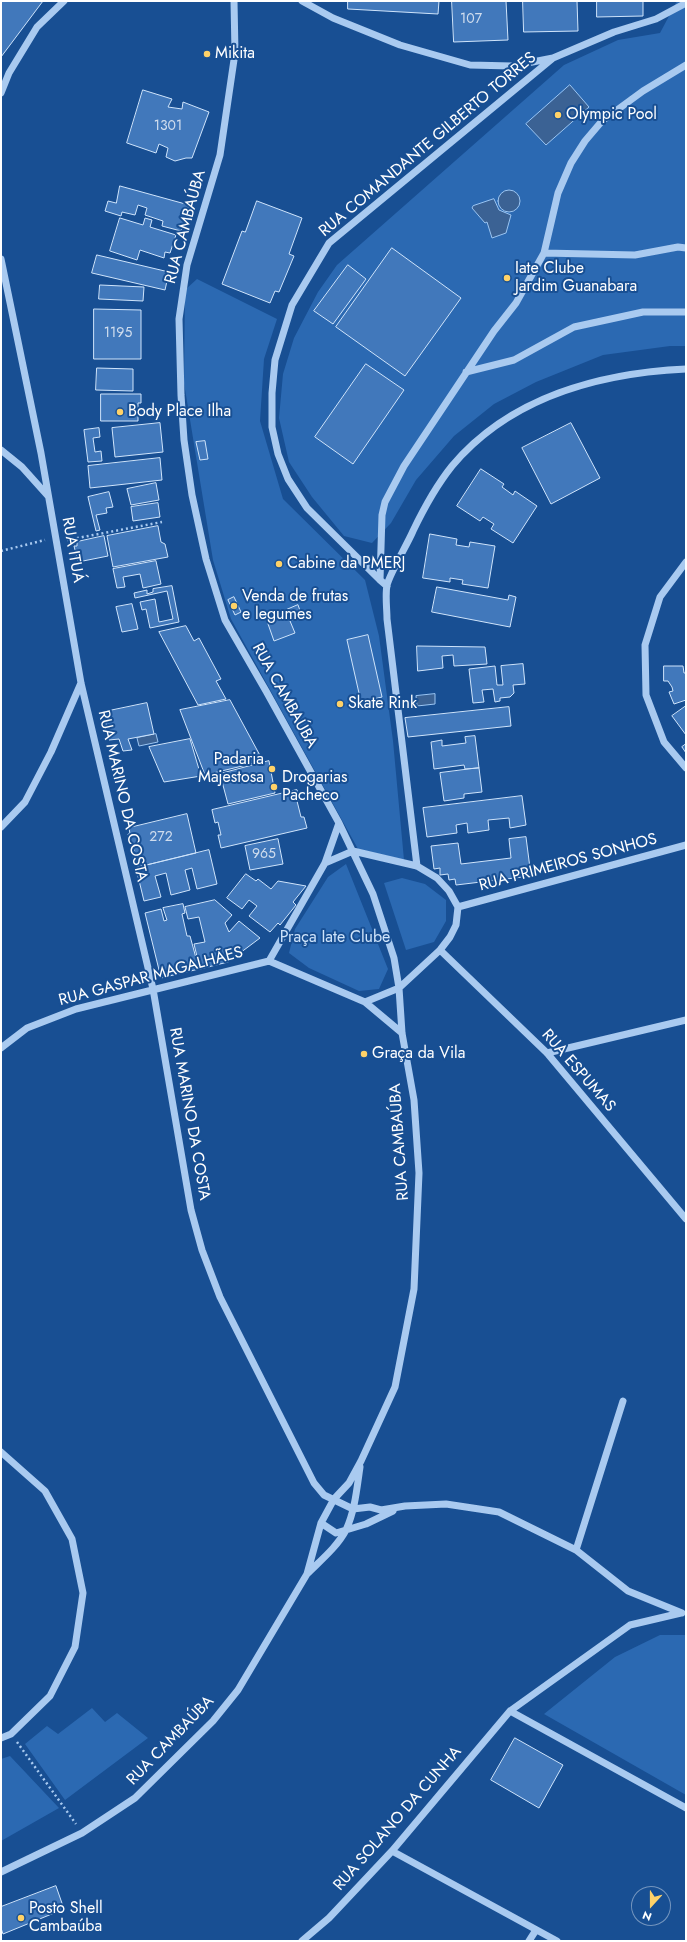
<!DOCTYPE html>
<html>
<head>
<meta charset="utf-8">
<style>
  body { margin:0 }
  #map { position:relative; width:687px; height:1942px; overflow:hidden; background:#184f93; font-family:Jost,sans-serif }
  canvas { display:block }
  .frame { position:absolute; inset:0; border:2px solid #fff; pointer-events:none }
  .north { position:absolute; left:631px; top:1886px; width:40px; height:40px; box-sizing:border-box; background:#184f93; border:1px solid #7495be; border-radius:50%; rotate:201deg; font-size:11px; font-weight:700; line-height:16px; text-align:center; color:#fff }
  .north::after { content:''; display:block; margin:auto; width:14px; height:18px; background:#ffd268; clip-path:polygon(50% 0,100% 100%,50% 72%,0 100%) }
</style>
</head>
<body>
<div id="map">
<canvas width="687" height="1942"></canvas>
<div class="frame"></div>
<div class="north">N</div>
</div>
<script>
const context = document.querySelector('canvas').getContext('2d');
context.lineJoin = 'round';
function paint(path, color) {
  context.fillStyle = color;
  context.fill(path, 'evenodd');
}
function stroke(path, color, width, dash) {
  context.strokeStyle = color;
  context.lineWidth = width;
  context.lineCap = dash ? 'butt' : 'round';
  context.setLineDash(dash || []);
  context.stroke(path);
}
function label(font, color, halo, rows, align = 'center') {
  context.font = font + ' Jost,sans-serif';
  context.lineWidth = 4;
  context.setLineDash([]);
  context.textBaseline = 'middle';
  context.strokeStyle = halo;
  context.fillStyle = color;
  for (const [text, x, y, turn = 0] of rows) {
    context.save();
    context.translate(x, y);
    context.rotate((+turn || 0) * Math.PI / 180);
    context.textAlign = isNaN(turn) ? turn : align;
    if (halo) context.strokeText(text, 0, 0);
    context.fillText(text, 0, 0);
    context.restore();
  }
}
paint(new Path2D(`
  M 677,1 L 686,1 L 686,346 L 670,346 L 603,355 L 536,382 L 494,404 L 454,436 L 416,480 L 391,523 L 372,543 L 344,536 L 312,497 L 289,462 L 279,418 L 283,374 L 294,338 L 318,292 L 337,265 L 564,65 L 618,40 L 660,33 Z
  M 197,279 L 277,319 L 264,359 L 260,421 L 283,499 L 365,580 L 379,636 L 393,741 L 404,860 L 358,849 L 231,619 L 213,560 L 184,383 L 185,290 Z
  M 346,864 L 388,969 L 379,989 L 359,991 L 309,968 L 289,953 L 295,929 L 328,877 Z
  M 402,878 L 425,884 L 446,900 L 446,921 L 434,942 L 406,950 L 384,883 Z
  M 660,1635 L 686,1635 L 686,1795 L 544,1714 L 615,1657 Z
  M 92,1708 L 105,1722 L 117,1713 L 148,1738 L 65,1800 L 25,1744 L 47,1726 L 58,1734 Z
  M 10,1756 L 59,1808 L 1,1841 L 1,1759 Z`), '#2b69b2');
const water = new Path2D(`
  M 570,85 L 589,107 L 546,145 L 526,124 Z
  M498 201a11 11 0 1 1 22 0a11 11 0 1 1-22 0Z
  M 494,199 L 499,210 L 511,215 L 506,233 L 492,238 L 487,222 L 485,223 L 472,208 L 473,206 Z
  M 435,694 L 435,704 L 417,706 L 416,696 Z
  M 156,734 L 158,742 L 139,746 L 137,738 Z`);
paint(water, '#3b6294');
stroke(water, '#9bc5f2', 1);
const building = new Path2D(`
  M 1,1 L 43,1 L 1,57 Z
  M 348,1 L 439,1 L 438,14 L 348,9 Z
  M 452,1 L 506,1 L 508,40 L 454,42 Z
  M 523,1 L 577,1 L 578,31 L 524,32 Z
  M 597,1 L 643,1 L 643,16 L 597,17 Z
  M 143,90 L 172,99 L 168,107 L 182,109 L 183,102 L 209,112 L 192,158 L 186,158 L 175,161 L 166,157 L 168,148 L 159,144 L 156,153 L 127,143 Z
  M 120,186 L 189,205 L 181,231 L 162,226 L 163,221 L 145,215 L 147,208 L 138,205 L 135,215 L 122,212 L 121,216 L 105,211 L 108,201 L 116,203 Z
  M 257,201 L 302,218 L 289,254 L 294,256 L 279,292 L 275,291 L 270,303 L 222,284 L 242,231 L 245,232 Z
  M 120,218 L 143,225 L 145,218 L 152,220 L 150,227 L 176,235 L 170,253 L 165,252 L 164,258 L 140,250 L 137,260 L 110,251 Z
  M 392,248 L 461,298 L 405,376 L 336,327 Z
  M 97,255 L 169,272 L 165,290 L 92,273 Z
  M 348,265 L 366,279 L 333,324 L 314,311 Z
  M 100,285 L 144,287 L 143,301 L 99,299 Z
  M 94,309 L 141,310 L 141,359 L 94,359 Z
  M 366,364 L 404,390 L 353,464 L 315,437 Z
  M 97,368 L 133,369 L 133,391 L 96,390 Z
  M 101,394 L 141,394 L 141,403 L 138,403 L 138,421 L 101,421 Z
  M 160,423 L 163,452 L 115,457 L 112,428 Z
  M 571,423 L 600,478 L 551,504 L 522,448 Z
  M 99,428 L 100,437 L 93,438 L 95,452 L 101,451 L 102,461 L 88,462 L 84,430 Z
  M 205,441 L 208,459 L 200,460 L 196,442 Z
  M 160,458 L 162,480 L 90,488 L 88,466 Z
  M 481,469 L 504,484 L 502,487 L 513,495 L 515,491 L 537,506 L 513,543 L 491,529 L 494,524 L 483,517 L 480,521 L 457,506 Z
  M 156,483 L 159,500 L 131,505 L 127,489 Z
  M 109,492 L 113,507 L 106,508 L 107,513 L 96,515 L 100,530 L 96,531 L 88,497 Z
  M 158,503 L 160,517 L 133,521 L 131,507 Z
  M 158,526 L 161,542 L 165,544 L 168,557 L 113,567 L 107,536 Z
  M 430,534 L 457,539 L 456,545 L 469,547 L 470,542 L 495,546 L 488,588 L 462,584 L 463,580 L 450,578 L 450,582 L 423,578 Z
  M 104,536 L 108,556 L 78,562 L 74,546 L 77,546 L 77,542 Z
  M 156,561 L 161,584 L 143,588 L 140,574 L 123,577 L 125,587 L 117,588 L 113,569 Z
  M 172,586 L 179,622 L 150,628 L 146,609 L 142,610 L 140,602 L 155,599 L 159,622 L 173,619 L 167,591 L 135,598 L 134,593 L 147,590 L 147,594 L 153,592 L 153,589 Z
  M 437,587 L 508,600 L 509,595 L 516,597 L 510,627 L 432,612 Z
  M 234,597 L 241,612 L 235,615 L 228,600 Z
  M 132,604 L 138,629 L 122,632 L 116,607 Z
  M 298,605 L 302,616 L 290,621 L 295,633 L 274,641 L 267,621 L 286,614 L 284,611 Z
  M 186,626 L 194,641 L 199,638 L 221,679 L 216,681 L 226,699 L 198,705 L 159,632 Z
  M 368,635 L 382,697 L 361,702 L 347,640 Z
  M 417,646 L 485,647 L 487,664 L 454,666 L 453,655 L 442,656 L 443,668 L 418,671 Z
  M 523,664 L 525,684 L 513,685 L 514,693 L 510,697 L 500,698 L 500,701 L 495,702 L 493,689 L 482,690 L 484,702 L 473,703 L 469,669 L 495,666 L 497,685 L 503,685 L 501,666 Z
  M 664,666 L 683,666 L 684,673 L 686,673 L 686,700 L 674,704 L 669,692 L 673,691 L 672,687 L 668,681 L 664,681 Z
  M 230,700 L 263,761 L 205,775 L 180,710 Z
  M 147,703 L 154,734 L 128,739 L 132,750 L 123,751 L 119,739 L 109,740 L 104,712 Z
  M 686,706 L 686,735 L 672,716 Z
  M 509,707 L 511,726 L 408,737 L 405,718 Z
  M 475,736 L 479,768 L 465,769 L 464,765 L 434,769 L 431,742 L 442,740 L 442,746 L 466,743 L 465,737 Z
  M 190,739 L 201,776 L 164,782 L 149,747 Z
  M 686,744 L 686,753 L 682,747 Z
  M 269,761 L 275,793 L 228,804 L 220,774 Z
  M 479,768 L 482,792 L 464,794 L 464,798 L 444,801 L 440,773 Z
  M 297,790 L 300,800 L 297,801 L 301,817 L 304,817 L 307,828 L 221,848 L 218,835 L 221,835 L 218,822 L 215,823 L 212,810 Z
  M 522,796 L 526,825 L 510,828 L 509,818 L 488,820 L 489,830 L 468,833 L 467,823 L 456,825 L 457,833 L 427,837 L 423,808 Z
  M 187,814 L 196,853 L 138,867 L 137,861 L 134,861 L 132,851 L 134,851 L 132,842 L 130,842 L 128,834 L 130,834 L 129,828 Z
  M 526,837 L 531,876 L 456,885 L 455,879 L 449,880 L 448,874 L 440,875 L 440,868 L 434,869 L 431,846 L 458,843 L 461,864 L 511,858 L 509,839 Z
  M 278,839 L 283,864 L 250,870 L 245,846 Z
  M 209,850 L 217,884 L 197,889 L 192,868 L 185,870 L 190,890 L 171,895 L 166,873 L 155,876 L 161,897 L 144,901 L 136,868 Z
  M 246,874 L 256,881 L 258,879 L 271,889 L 278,881 L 306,886 L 293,902 L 296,905 L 280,925 L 278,923 L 270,932 L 249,916 L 257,906 L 249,900 L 242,909 L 227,898 Z
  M 215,900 L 232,915 L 225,923 L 229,932 L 239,921 L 260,938 L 228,962 L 200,969 L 194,944 L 205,942 L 199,917 L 188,919 L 185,907 Z
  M 183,904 L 185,913 L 182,914 L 187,936 L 190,936 L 199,969 L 161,978 L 145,913 L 161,909 L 164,921 L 167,920 L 163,908 Z
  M 515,1738 L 563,1765 L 539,1808 L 491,1780 Z
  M 56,1886 L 64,1909 L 3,1934 L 1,1928 L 1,1907 Z`);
paint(building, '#4178bb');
stroke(building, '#cfe4fb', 1);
stroke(new Path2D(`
  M 67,540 L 162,522
  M 1,551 L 45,540
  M 17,1742 L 76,1824`), '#a9caf0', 2.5, [2, 3]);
stroke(new Path2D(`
  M 302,1 L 333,18 L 400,45 L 470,65 L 512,66 L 553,58 L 614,32 L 656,19 L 686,3
  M 1,93 L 9,73 L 37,27 L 64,1
  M 544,253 L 635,255 L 678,247 L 686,248
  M 1,259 L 41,453 L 81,683 L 153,989 L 191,1210 L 202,1250 L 220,1297 L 314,1483 L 324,1495 L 353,1509
  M 466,372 L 514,360 L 574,327 L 643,312 L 686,312
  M 1,450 L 22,467 L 48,496
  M 686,562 L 660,597 L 645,645 L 646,695 L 664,742 L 686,768
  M 380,580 L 382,515 L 385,502 L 404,466 L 494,331 L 516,303 L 544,253 L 558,193 L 571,163 L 585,141 L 602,121 L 643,91 L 686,65
  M 387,586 L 380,580 L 307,508 L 288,479 L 278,454 L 272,427 L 272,393 L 275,360 L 292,305 L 329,243 L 553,58
  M 1,827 L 25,802 L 51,752 L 81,683
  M 353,851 L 417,866 L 437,878 L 449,891 L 458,907 L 456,925 L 450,937 L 440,950 L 399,988 L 365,1002
  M 325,863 L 353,851
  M 417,866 L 387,619 C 387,609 385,595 387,585 C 391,571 407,545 413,531 C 424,508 436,486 452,466 C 510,397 600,373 686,369
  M 458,907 L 686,845
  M 440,950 L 547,1053 L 686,1219
  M 269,961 L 325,863 L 339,823
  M 1,1048 L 27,1028 L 76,1009 L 269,961 L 365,1002 L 402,1033
  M 547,1053 L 686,1020
  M 1,1452 L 45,1491 L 72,1539 L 83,1593 L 75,1647 L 50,1696 L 11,1734 L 1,1738
  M 353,1509 L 370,1507 L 381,1510 L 405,1506 L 446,1504 L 499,1512 L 576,1550 L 628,1591 L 682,1613
  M 321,1523 L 336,1533 L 366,1524 L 393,1511
  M 576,1550 L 623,1401
  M 307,1574 C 321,1560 337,1547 346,1530 C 355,1511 357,1487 360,1467
  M 510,1711 L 686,1808
  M 392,1851 L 557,1941
  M 1,1872 L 82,1833 L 135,1798 L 213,1721 L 238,1690 L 307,1574 L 321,1523 L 334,1499 L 349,1483 L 361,1461 L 395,1387 L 414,1289 L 419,1173 L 414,1100 L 402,1033 L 399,988 L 394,958 L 373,894 L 339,823 L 266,691 L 225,620 L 206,559 L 192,495 L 184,440 L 181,395 L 179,319 L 187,265 L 220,155 L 235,53 L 234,1
  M 302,1941 L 329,1918 L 392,1851 L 510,1711 L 630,1625 L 681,1613
  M 529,1941 L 536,1930`), '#a9caf0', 7);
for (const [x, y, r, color] of [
  [207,54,4,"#ffd268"],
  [558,115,4,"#ffd268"],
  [507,278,4,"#ffd268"],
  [120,412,4,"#ffd268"],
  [279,564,4,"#ffd268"],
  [234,606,4,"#ffd268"],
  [340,704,4,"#ffd268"],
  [272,769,4,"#ffd268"],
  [274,787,4,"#ffd268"],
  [364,1054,4,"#ffd268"],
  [21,1918,4,"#ffd268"]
]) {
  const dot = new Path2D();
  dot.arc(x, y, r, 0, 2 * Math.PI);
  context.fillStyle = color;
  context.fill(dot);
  stroke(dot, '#184f93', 1.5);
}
label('14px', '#d0ddee', null, [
  ["107",471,20],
  ["1301",168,127],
  ["1195",118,334],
  ["272",161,838],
  ["965",264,855]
]);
label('16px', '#fff', '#184f93', [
  ["Mikita",215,54],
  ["Olympic Pool",566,115],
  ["Iate Clube",515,269],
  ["Jardim Guanabara",515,287],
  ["Body Place Ilha",128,412],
  ["Cabine da PMERJ",287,564],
  ["Venda de frutas",242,597],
  ["e legumes",242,615],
  ["Skate Rink",348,704],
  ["Padaria",264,760,"right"],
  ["Majestosa",264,778,"right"],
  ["Drogarias",282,778],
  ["Pacheco",282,796],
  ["Graça da Vila",372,1054],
  ["Posto Shell",29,1909],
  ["Cambaúba",29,1927]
], 'left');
label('16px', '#fff', '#184f93', [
  ["RUA COMANDANTE GILBERTO TORRES",428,145,-40],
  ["RUA CAMBAÚBA",186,227,-75],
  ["RUA ITUÁ",72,550,80],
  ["RUA CAMBAÚBA",284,696,61],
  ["RUA MARINO DA COSTA",122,796,77],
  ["RUA PRIMEIROS SONHOS",568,863,-15],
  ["RUA GASPAR MAGALHÃES",151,977,-15],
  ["RUA ESPUMAS",578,1071,49],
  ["RUA MARINO DA COSTA",189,1114,80],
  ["RUA CAMBAÚBA",400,1142,-94],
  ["RUA CAMBAÚBA",171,1741,-46],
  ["RUA SOLANO DA CUNHA",398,1819,-49]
]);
label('16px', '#cfe4fb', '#184f93', [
  ["Praça Iate Clube",335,938]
]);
</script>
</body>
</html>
